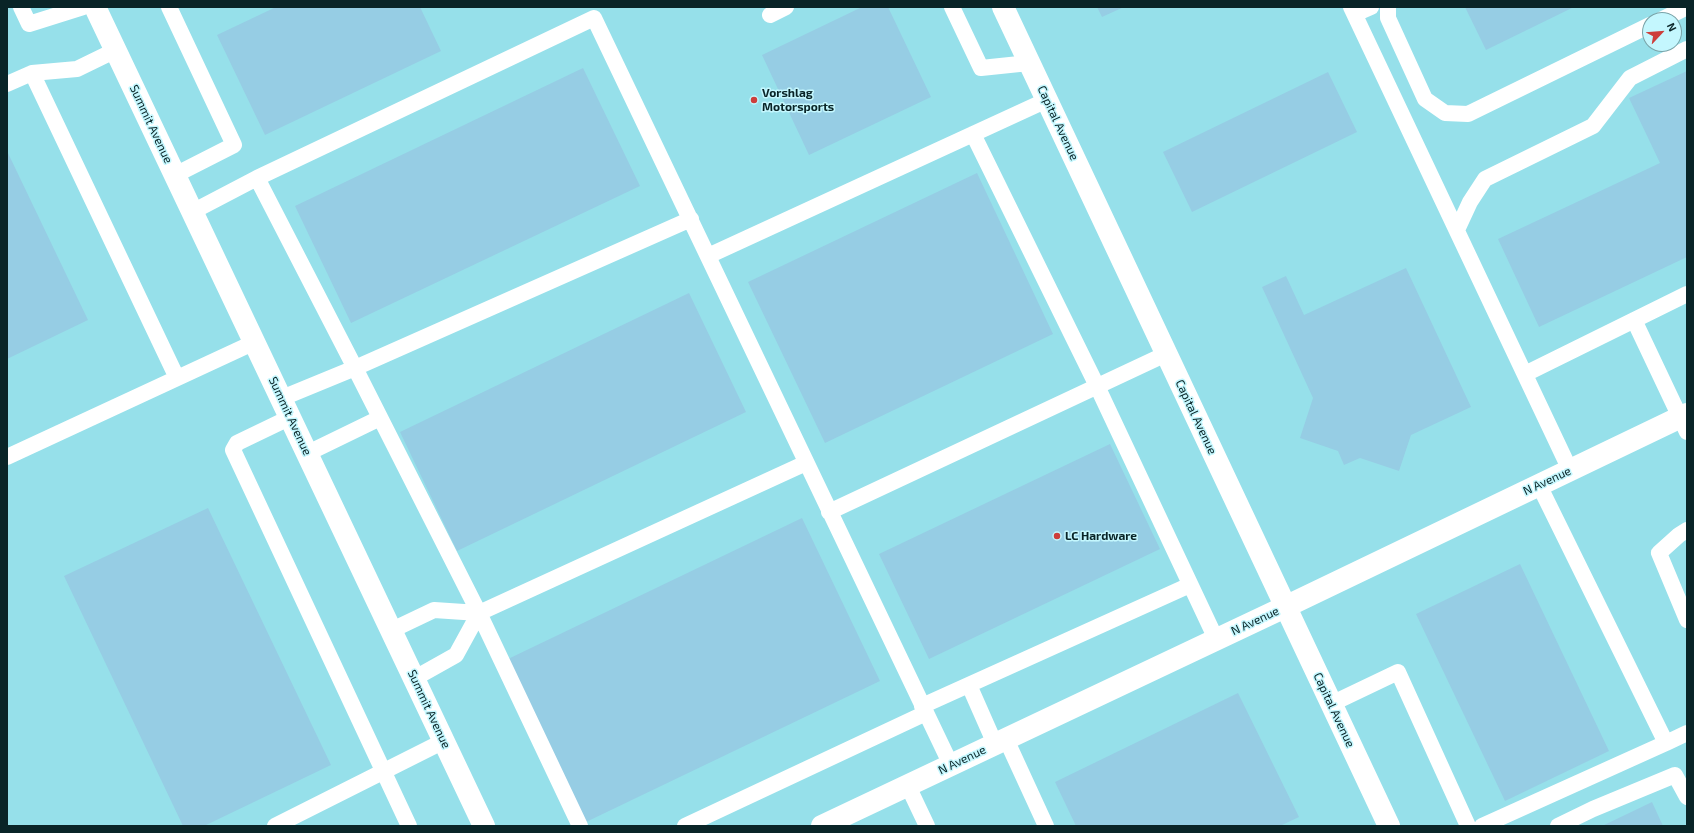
<!DOCTYPE html>
<html>
<head>
<meta charset="utf-8">
<style>
  body { margin:0 }
  #map { position:relative; width:1694px; height:833px; overflow:hidden; background:#abecf5; font-family:"Exo 2",sans-serif }
  canvas { display:block }
  .frame { position:absolute; inset:0; border:8px solid #092427; pointer-events:none }
  .north { position:absolute; left:1642px; top:12px; width:40px; height:40px; box-sizing:border-box; background:#c4f7fe; border:1px solid #79a3a8; border-radius:50%; rotate:64deg; font-size:11px; font-weight:700; line-height:16px; text-align:center; color:#092427 }
  .north::after { content:''; display:block; margin:auto; width:14px; height:18px; background:#cd3e3b; clip-path:polygon(50% 0,100% 100%,50% 72%,0 100%) }
</style>
</head>
<body>
<div id="map">
<canvas width="1694" height="833"></canvas>
<div class="frame"></div>
<div class="north">N</div>
</div>
<script>
const context = document.querySelector('canvas').getContext('2d');
context.lineJoin = 'round';
function paint(path, color) {
  context.fillStyle = color;
  context.fill(path, 'evenodd');
}
function stroke(path, color, width, dash) {
  context.strokeStyle = color;
  context.lineWidth = width;
  context.lineCap = dash ? 'butt' : 'round';
  context.setLineDash(dash || []);
  context.stroke(path);
}
function label(font, color, halo, rows, align = 'center') {
  context.font = font + ' "Exo 2",sans-serif';
  context.lineWidth = 3;
  context.setLineDash([]);
  context.textBaseline = 'middle';
  context.strokeStyle = halo;
  context.fillStyle = color;
  for (const [text, x, y, turn = 0] of rows) {
    context.save();
    context.translate(x, y);
    context.rotate((+turn || 0) * Math.PI / 180);
    context.textAlign = isNaN(turn) ? turn : align;
    if (halo) context.strokeText(text, 0, 0);
    context.fillText(text, 0, 0);
    context.restore();
  }
}
paint(new Path2D(`
  M 7,7 L 1687,7 L 1687,826 L 7,826 ZM 1650,20 L 1674,20 L 1674,44 L 1650,44 Z`), '#96e0ea');
paint(new Path2D(`
  M 276,7 L 420,7 L 441,51 L 265,135 L 217,35 Z
  M 862,7 L 888,7 L 931,97 L 809,155 L 762,55 Z
  M 1097,7 L 1124,7 L 1102,17 Z
  M 1465,7 L 1574,7 L 1486,50 Z
  M 583,68 L 640,186 L 351,323 L 295,206 Z
  M 1687,71 L 1687,257 L 1539,327 L 1498,239 L 1660,163 L 1629,98 Z
  M 1328,72 L 1357,132 L 1192,212 L 1163,152 Z
  M 7,151 L 88,320 L 7,359 Z
  M 977,173 L 1053,334 L 825,443 L 748,282 Z
  M 1406,268 L 1471,407 L 1411,435 L 1399,471 L 1360,458 L 1344,465 L 1338,451 L 1300,438 L 1313,398 L 1262,287 L 1286,276 L 1304,315 Z
  M 689,293 L 746,412 L 457,551 L 400,432 Z
  M 1110,444 L 1160,549 L 929,659 L 879,554 Z
  M 208,508 L 331,765 L 204,826 L 183,826 L 64,576 Z
  M 802,518 L 880,681 L 586,822 L 508,659 Z
  M 1520,564 L 1609,751 L 1505,801 L 1416,614 Z
  M 1238,693 L 1299,817 L 1280,826 L 1076,826 L 1055,782 Z
  M 1652,802 L 1663,826 L 1602,826 Z`), '#96cde4');
stroke(new Path2D(`
  M 21,7 L 29,24 L 83,7
  M 169,7 L 234,145 L 175,175
  M 952,7 L 981,68 L 1029,63
  M 1351,7 L 1570,470
  M 1388,7 L 1388,18 L 1425,99 L 1445,113 L 1468,114 L 1650,25
  M 1355,14 L 1371,7
  M 770,15 L 786,7
  M 1661,20 L 1687,7
  M 32,73 L 177,378
  M 7,84 L 32,73 L 77,69 L 116,50
  M 973,134 L 1097,386 L 1216,639
  M 257,178 L 355,368 L 479,613 L 580,826
  M 192,212 L 257,178 L 594,18 L 951,765
  M 1457,230 L 1470,202 L 1485,179 L 1593,126 L 1630,78 L 1687,49
  M 708,256 L 1047,100
  M 1634,320 L 1687,432
  M 1525,374 L 1687,294
  M 282,398 L 355,368 L 691,219
  M 291,417 L 237,443 L 233,450 L 409,826
  M 308,453 L 380,418
  M 7,457 L 255,342
  M 829,512 L 1166,354
  M 1687,530 L 1679,535 L 1659,553 L 1687,620
  M 392,630 L 434,610 L 479,613 L 806,463
  M 415,678 L 456,655 L 479,613
  M 969,685 L 995,744
  M 1331,704 L 1398,672 L 1468,826
  M 922,706 L 1190,585
  M 1006,739 L 1046,826
  M 1666,743 L 1687,733
  M 908,786 L 927,826
  M 275,826 L 444,741
  M 685,826 L 926,713
  M 1482,826 L 1666,743 L 1539,485
  M 1558,826 L 1593,809 L 1675,775 L 1687,797`), '#fff', 16);
stroke(new Path2D(`
  M 95,7 L 484,826
  M 1003,7 L 1389,826
  M 822,826 L 1285,607 L 1687,414`), '#fff', 22);
for (const [x, y, r, color] of [
  [754,100,4,"#cd3e3b"],
  [1057,536,4,"#cd3e3b"]
]) {
  const dot = new Path2D();
  dot.arc(x, y, r, 0, 2 * Math.PI);
  context.fillStyle = color;
  context.fill(dot);
  stroke(dot, '#c4f7fe', 1.5);
}
label('bold 12px', '#092427', '#c4f7fe', [
  ["Vorshlag",762,93],
  ["Motorsports",762,107],
  ["LC Hardware",1065,536]
], 'left');
label('12px', '#092427', '#c4f7fe', [
  ["Capital Avenue",1058,123,65],
  ["Summit Avenue",151,124,65],
  ["Summit Avenue",290,416,65],
  ["Capital Avenue",1196,417,65],
  ["N Avenue",1547,481,-25],
  ["N Avenue",1255,621,-25],
  ["Summit Avenue",429,709,65],
  ["Capital Avenue",1334,710,65],
  ["N Avenue",962,760,-26]
]);
</script>
</body>
</html>
